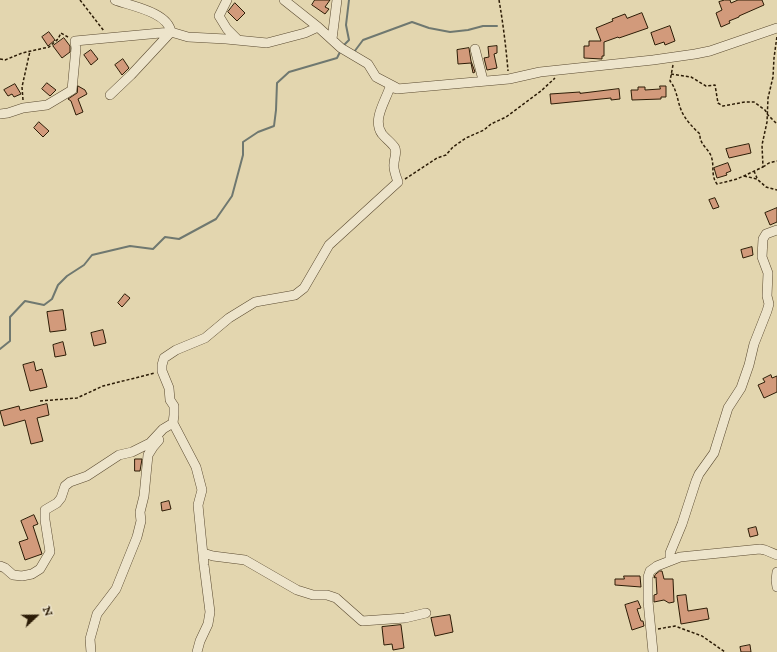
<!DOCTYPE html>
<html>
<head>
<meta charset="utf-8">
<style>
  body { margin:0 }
  #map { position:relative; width:777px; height:652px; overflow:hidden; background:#e3d6af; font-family:"IM FELL English",serif }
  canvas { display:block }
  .north { position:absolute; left:16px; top:596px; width:40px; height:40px; -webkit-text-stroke:3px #ede4cb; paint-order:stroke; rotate:68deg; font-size:11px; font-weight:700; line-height:16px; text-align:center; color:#2c1c06 }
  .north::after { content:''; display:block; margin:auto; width:14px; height:18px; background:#2c1c06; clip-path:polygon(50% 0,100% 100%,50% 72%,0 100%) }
</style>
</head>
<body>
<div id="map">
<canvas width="777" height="652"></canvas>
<div class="north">N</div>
</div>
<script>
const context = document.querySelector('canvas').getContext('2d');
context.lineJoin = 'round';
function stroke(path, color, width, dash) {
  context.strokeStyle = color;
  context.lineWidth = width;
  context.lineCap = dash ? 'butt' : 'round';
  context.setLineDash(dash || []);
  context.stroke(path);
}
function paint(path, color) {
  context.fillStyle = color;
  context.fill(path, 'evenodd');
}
stroke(new Path2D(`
  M 343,46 L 349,40 L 346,25 L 349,0
  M 354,52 L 363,40 L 412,22 L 429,28 L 450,32 L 468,30 L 483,26 L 497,26
  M 0,349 L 10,341 L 10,317 L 25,301 L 44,305 L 52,299 L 58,285 L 67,276 L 84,265 L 92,255 L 130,246 L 153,249 L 165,237 L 179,239 L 216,219 L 232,196 L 243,155 L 243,142 L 258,132 L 274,126 L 276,110 L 277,83 L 289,72 L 337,58 L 341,50`), '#6f7870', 2);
const building = new Path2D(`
  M 315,0 L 330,0 L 325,7 L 329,9 L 325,14 L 312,5 Z
  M 725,0 L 730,0 L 731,3 L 738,0 L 762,0 L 764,5 L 739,16 L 739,17 L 729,21 L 730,23 L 721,27 L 716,13 L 722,10 L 719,2 Z
  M 235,3 L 245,13 L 237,21 L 228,12 Z
  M 642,13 L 648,28 L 619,38 L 618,37 L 604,42 L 604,56 L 602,56 L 602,59 L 584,58 L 584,46 L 589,46 L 589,41 L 601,41 L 596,28 L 613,21 L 612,19 L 625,14 L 627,18 Z
  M 670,26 L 675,41 L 665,45 L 664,42 L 655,45 L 651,33 Z
  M 49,32 L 55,40 L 48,46 L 42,37 Z
  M 64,38 L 70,46 L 70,52 L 62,58 L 53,46 Z
  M 497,46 L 497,53 L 494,54 L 497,68 L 487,70 L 484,58 L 489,57 L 488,47 Z
  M 469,48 L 471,61 L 475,72 L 473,73 L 471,63 L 458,64 L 457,50 Z
  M 91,50 L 98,59 L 91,65 L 84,55 Z
  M 123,59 L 129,68 L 122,75 L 115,65 Z
  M 47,83 L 56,90 L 50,96 L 42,89 Z
  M 15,84 L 21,94 L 14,97 L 12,94 L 8,96 L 4,90 Z
  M 78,86 L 85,90 L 87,94 L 78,99 L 83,112 L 76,115 L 71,101 L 68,99 L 77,93 Z
  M 660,86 L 666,86 L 666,97 L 661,97 L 661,99 L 632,100 L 631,90 L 638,90 L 638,87 L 645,87 L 645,90 L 660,89 Z
  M 619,89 L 620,99 L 611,100 L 611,98 L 551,104 L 550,94 L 580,92 L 580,93 Z
  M 39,122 L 49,131 L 43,137 L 34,128 Z
  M 749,144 L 751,153 L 729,158 L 726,149 Z
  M 728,163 L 731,171 L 726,173 L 727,175 L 717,178 L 714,168 Z
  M 715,198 L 719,207 L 713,209 L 709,200 Z
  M 777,208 L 777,222 L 770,225 L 765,213 Z
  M 752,247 L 753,255 L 743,258 L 741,250 Z
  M 125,294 L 130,298 L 122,307 L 118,303 Z
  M 63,310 L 66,330 L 50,332 L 47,312 Z
  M 103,330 L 106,343 L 94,346 L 91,333 Z
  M 63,342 L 66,355 L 55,357 L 53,345 Z
  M 34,362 L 36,371 L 42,369 L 47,387 L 30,391 L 23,365 Z
  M 771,375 L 772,378 L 777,376 L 777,392 L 764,398 L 758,385 L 765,382 L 763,379 Z
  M 47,404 L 49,415 L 37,418 L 43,441 L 31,444 L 25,420 L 4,426 L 0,411 L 19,406 L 20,410 Z
  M 135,459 L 142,459 L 140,471 L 135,471 Z
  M 169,501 L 171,509 L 162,511 L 161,503 Z
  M 34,515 L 38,524 L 33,526 L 42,554 L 25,560 L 19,542 L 28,539 L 21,521 Z
  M 756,527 L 758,535 L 750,537 L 748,529 Z
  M 660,571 L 662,571 L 664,579 L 673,579 L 674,602 L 669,603 L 664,600 L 654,602 L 654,595 L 657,594 L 656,577 L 654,578 L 655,575 Z
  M 624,576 L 640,576 L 641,587 L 615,585 L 615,579 L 624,579 Z
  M 686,595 L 688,611 L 707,608 L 709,619 L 681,624 L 677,596 Z
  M 638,601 L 641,608 L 637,609 L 641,621 L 643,621 L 644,626 L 632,630 L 625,605 Z
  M 450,615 L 453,632 L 435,636 L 431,618 Z
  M 401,625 L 404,648 L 393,650 L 392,644 L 384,645 L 382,627 Z
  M 750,645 L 751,652 L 741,652 L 740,647 Z`);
paint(building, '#d29a7b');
stroke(building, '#2c1c06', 1);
const minor = new Path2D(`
  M 227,0 L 219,16 L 227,29 L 238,40
  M 284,0 L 318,27 L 341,48 L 368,64 L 376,77 L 397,88
  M 332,39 L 337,0
  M 475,49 L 483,80
  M 110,95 L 131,75 L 171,32 C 168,12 131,6 115,0
  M 0,114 L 8,113 L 23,108 L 47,105 L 72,90 L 76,48 L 75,41 L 171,32 L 188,37 L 226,39 L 267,43 L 305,33 L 318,27
  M 203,553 L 213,556 L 245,560 L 297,590 L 313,595 L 327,595 L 336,598 L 362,621 L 405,618 L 426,613
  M 670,561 L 670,553 L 682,524 L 696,481 L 699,474 L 714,453 L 728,408 L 741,388 L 749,365 L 754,344 L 767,311 L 769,304 L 767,296 L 768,273 L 762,257 L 763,239 L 766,234 L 777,230
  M 0,566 L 5,568 L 13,575 L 22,576 L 32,574 L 40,569 L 50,552 L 45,520 L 45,510 L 57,503 L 61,498 L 65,486 L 70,482 L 87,476 L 119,455 L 132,452 L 150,443 L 163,429 L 173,423
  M 777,572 L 776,580 L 777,587
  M 91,652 L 90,639 L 97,614 L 116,589 L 137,537 L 141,521 L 140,512 L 144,496 L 148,455 L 153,447 L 159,440
  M 197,652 L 200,641 L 208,624 L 210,612 L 204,565 L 198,505 L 202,490 L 196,467 L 173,423 L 174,415 L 174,406 L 170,400 L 169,388 L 162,371 L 162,365 L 164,358 L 176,350 L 205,338 L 229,318 L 255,302 L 295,295 L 304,288 L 329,245 L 398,182 C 396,176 393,169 394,164 C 394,158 397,154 395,148 C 392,143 386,139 382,134 C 372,120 385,102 390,87 L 397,89 L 509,79 L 540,72 L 653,60 L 695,54 L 710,51 L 777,28
  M 653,652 L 648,601 L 648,577 L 650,571 L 657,566 L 680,557 L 760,549 L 765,550 L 777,555`);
stroke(minor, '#5a4a30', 10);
stroke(new Path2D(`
  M 80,0 L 104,31
  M 499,0 C 503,23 506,47 508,71
  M 0,59 L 5,60 L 22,53 L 49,47 L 58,39 L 61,33 L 68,37
  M 673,65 L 670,81 C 678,91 677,103 683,114 C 687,121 693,128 700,134 C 699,145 710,149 712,159 C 714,167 711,176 717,184 L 737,179 L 763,167 L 762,145 L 767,122 L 768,98 L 773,77 L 774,58 L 777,36
  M 671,74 L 691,77 L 706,86 L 715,85 L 718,103 L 723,106 L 745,102 L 754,102 L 765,110 L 768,115 L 777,124
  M 23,100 L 22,87 L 30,51
  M 763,167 L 769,163 L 777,161
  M 754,171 L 757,178
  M 744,176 L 757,179 L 766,187 L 777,190
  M 405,179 L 437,158 L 446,155 L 453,147 L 466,138 L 484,130 L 491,124 L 506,117 L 541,91 L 555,78
  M 40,401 L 77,398 L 103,386 L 155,373
  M 658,629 L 675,626 L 702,636 L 725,652`), '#2c1c06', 1.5, [3, 2]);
stroke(minor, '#ede4cb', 9);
</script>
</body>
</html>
